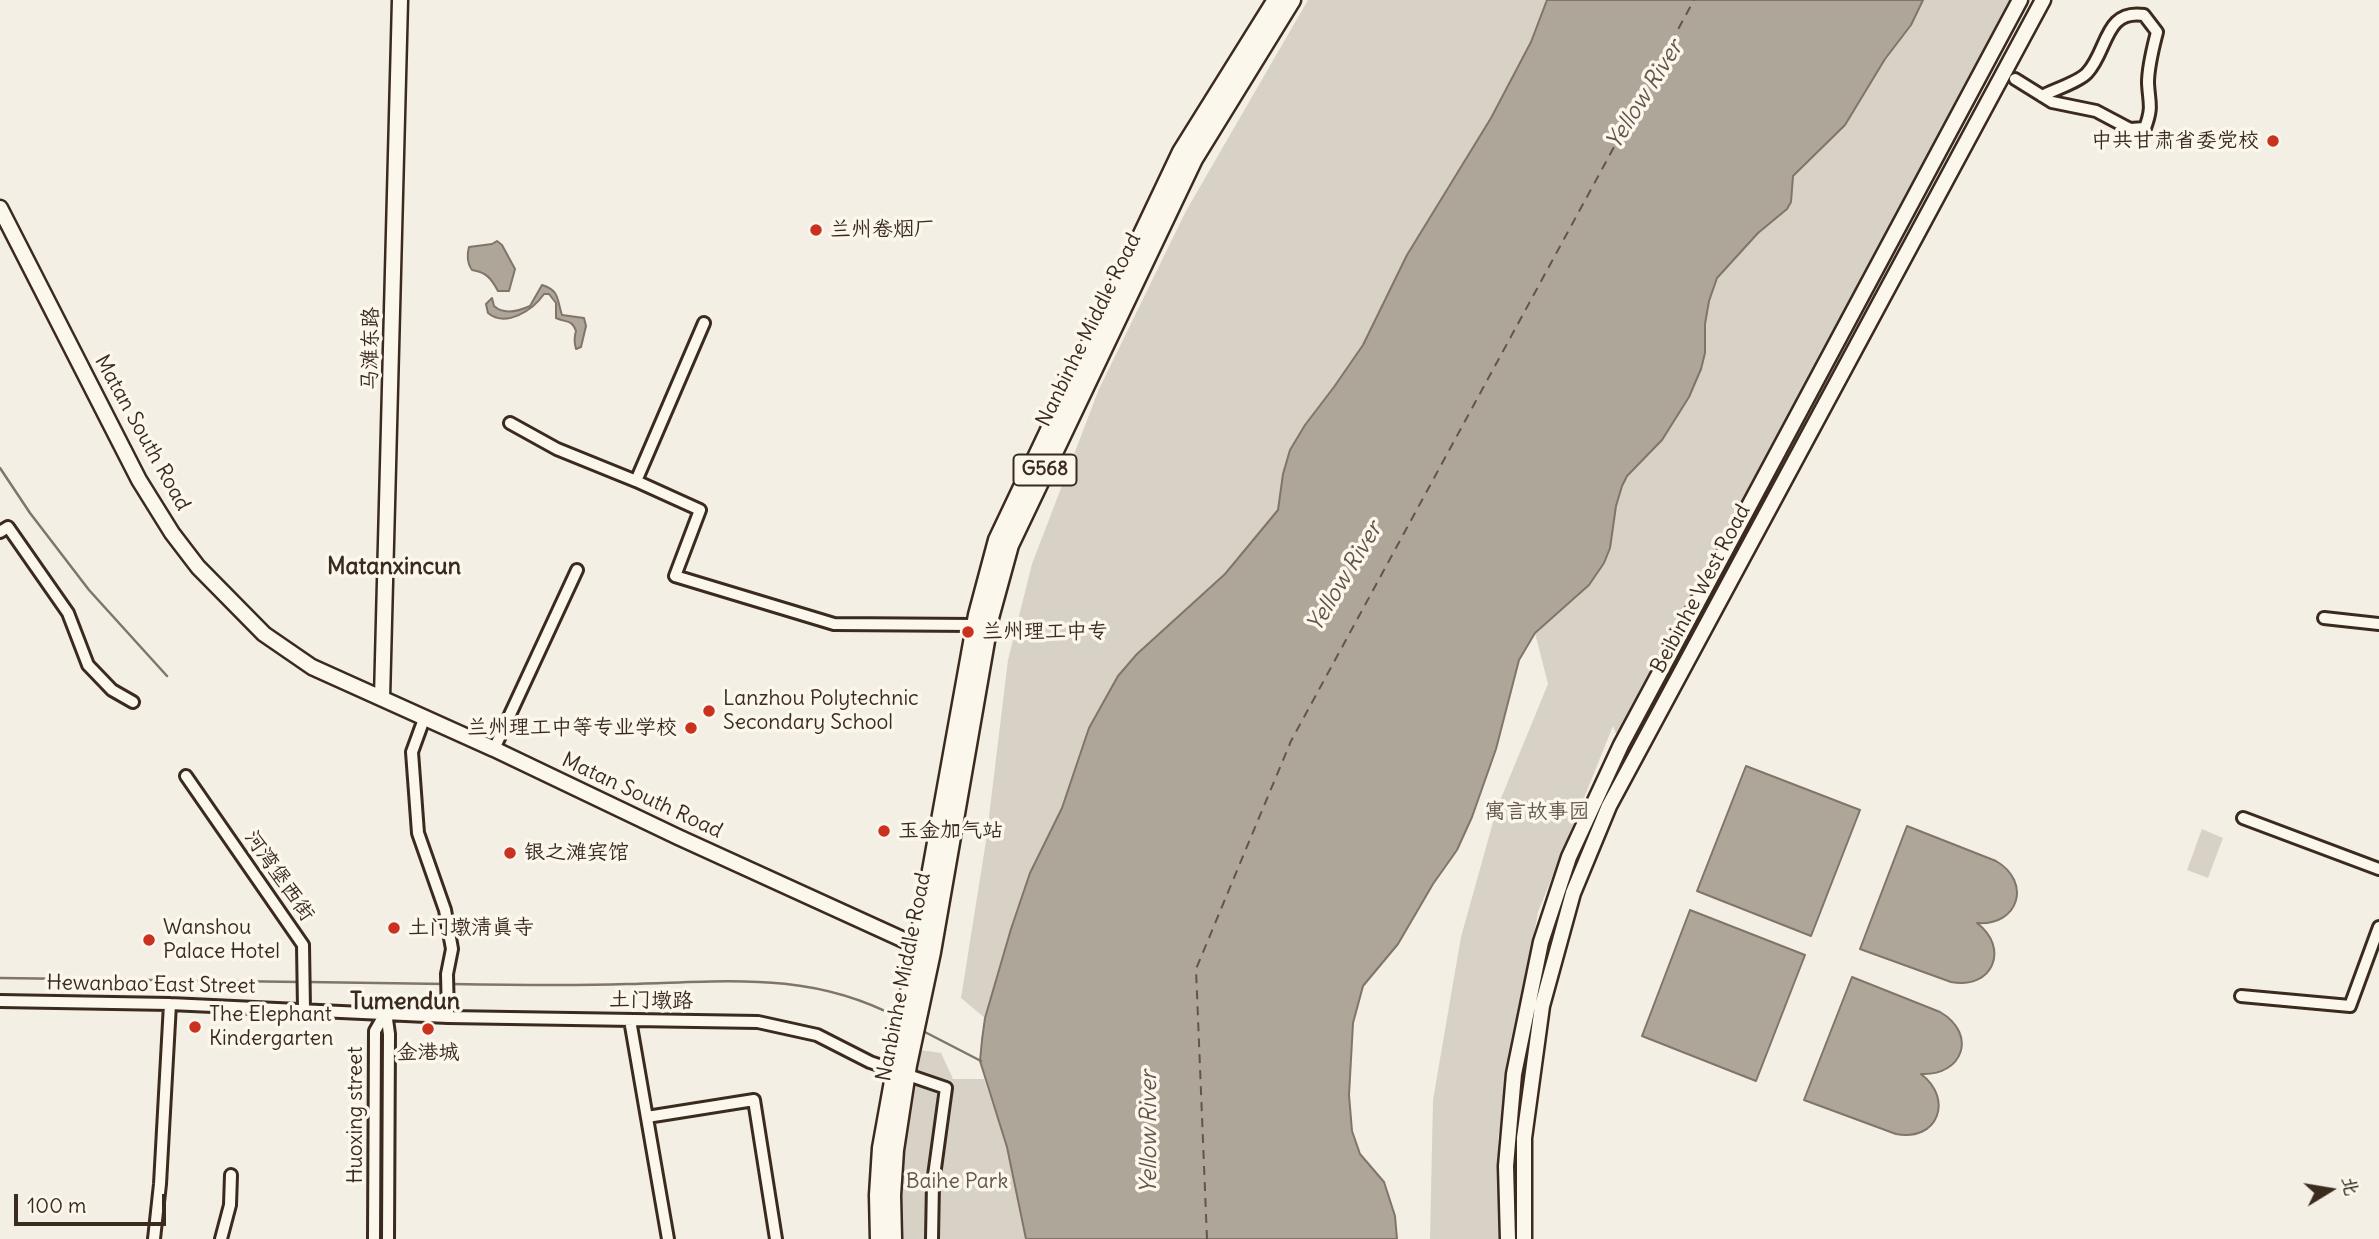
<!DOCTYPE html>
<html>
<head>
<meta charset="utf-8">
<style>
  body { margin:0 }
  #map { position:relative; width:2379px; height:1239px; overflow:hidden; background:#f3efe4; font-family:Delius,"LXGW WenKai TC",sans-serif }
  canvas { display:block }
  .north { position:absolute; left:2295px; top:1155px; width:70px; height:70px; -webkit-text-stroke:5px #fbf7ec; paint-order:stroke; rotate:79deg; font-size:19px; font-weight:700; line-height:28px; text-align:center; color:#3b2a1e }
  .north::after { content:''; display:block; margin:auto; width:24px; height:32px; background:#3b2a1e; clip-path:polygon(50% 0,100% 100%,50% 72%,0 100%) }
  .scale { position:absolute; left:14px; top:1194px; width:152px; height:32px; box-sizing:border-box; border:4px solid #3b2a1e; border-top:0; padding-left:9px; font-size:21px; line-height:24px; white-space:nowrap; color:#3b2a1e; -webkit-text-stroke:5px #fbf7ec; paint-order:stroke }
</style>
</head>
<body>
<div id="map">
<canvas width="2379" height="1239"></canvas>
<div class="north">北</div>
<div class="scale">100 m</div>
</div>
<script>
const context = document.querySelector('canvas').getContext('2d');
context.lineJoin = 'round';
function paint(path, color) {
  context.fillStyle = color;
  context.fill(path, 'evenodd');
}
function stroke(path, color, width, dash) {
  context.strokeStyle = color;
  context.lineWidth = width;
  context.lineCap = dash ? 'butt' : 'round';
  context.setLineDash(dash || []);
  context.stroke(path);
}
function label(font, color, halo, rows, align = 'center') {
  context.font = font + ' Delius,"LXGW WenKai TC",sans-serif';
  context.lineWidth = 7;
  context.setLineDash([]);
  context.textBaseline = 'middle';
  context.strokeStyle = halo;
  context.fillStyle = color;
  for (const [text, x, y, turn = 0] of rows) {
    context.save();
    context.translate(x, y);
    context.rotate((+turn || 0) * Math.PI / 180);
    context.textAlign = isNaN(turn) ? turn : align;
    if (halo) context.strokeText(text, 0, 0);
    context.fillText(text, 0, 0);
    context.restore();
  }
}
paint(new Path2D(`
  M 1308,0 L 1547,0 L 1531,42 L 1491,118 L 1407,255 L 1363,345 L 1334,387 L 1305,425 L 1290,450 L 1283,474 L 1278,510 L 1225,574 L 1137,654 L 1089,728 L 1062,808 L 1030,873 L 1011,929 L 985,1018 L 961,998 L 986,841 L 1008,660 L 1032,564 L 1099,389 L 1186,211 Z
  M 1923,0 L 2020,0 L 1621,745 L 1613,726 L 1538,912 L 1498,1139 L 1502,1239 L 1430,1239 L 1433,1100 L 1461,937 L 1497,808 L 1548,684 L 1535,633 L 1576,598 L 1598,574 L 1610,548 L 1616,506 L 1622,486 L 1627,476 L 1662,440 L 1705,353 L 1705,324 L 1709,301 L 1717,278 L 1758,233 L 1787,209 L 1792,192 L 1793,176 L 1845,125 L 1885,59 L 1911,25 Z
  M 2202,829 L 2223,838 L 2208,878 L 2187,870 Z
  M 920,1050 L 941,1053 L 953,1079 L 984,1079 L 1007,1147 L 1026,1239 L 900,1239 L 903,1140 Z`), '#d8d1c6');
const water = new Path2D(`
  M 1547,0 L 1923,0 L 1911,25 L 1885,59 L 1845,125 L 1793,176 L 1791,202 L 1787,209 L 1758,233 L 1717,278 L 1709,301 L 1705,324 L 1705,353 L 1701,369 L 1689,397 L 1662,440 L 1627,476 L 1622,486 L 1616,506 L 1610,548 L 1604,563 L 1589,585 L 1535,633 L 1519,660 L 1496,749 L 1472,817 L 1457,850 L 1433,884 L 1398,944 L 1363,986 L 1353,1023 L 1349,1095 L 1352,1131 L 1360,1154 L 1384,1182 L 1395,1216 L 1397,1239 L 1026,1239 L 1007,1147 L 980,1061 L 982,1040 L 985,1018 L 1011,929 L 1030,873 L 1062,808 L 1089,728 L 1118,676 L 1137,654 L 1225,574 L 1278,510 L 1283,474 L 1290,450 L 1305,425 L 1334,387 L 1363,345 L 1407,255 L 1491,118 L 1531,42 Z
  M 497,241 L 502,245 L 515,269 L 509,291 L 498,291 C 491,278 486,272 472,270 C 467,263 467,255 469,247 L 492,244 Z
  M 542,285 C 560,290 557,301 562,315 L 584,318 L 586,326 L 581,347 L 576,349 C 574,342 574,337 576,331 C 572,319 566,323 556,318 L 556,303 L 549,294 L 544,294 C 533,310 506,328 488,313 L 486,304 L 492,298 L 494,306 C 504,315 519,311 530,306 Z
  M 1746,766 L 1860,810 L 1811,936 L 1697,891 Z
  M 1907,826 L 1996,861 C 2032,882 2019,926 1977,923 C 2010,948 1993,990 1951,982 L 1860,949 Z
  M 1690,910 L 1805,955 L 1756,1081 L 1642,1036 Z
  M 1852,977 L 1940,1012 C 1978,1034 1963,1076 1921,1074 C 1954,1099 1938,1142 1896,1134 L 1804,1100 Z`);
paint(water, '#afa69a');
stroke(water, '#817468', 2);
stroke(new Path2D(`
  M 0,468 L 30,513 L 89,590 L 167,676
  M 0,978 L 301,982
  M 308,982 L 445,984
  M 451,984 C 510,985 568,986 627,984 C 723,982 808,970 897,1017
  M 921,1030 L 981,1061`), '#817468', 2.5);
stroke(new Path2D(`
  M 1207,1239 L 1196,969 L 1291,741 L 1694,0`), '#645549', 2, [9, 7]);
const minor = new Path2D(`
  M 2015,79 L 2052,102 L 2096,111 L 2130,129 L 2145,128 C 2153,106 2149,104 2148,83 C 2148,66 2153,48 2157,32 L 2144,15 C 2104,9 2108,51 2087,73 C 2079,82 2053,90 2042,96
  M 510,423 L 557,449 L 636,481 L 704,323
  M 636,481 L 700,510 L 675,576 L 834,624 L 975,625
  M 0,532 L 8,527 L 68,613 L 88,665 L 112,690 L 133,702
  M 2324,618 L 2379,624
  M 424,719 L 412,752 L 418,833 L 445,910 L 452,949 L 447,974 L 448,1017
  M 494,749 L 577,570
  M 186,776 L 303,945 L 304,1009
  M 2243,818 L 2379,869
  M 2241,996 L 2350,1006 L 2379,927
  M 0,1001 L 170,1004 L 448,1017 L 758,1022 L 817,1035 L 870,1062 L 946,1088 L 933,1183 L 932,1239
  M 386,1012 L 389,1034 L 388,1239
  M 630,1020 L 668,1239
  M 647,1117 L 754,1100 L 776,1239
  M 154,1239 L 160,1184 L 170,1004
  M 221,1239 L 230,1205 L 231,1175
  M 374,1239 L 375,1031 L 386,1012`);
const major = new Path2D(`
  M 0,208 L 139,480 L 172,533 L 198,567 L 264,634 L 312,667 L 494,749 L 678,837 L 928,951
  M 382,698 L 400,0
  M 1508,1239 L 1506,1166 L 1514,1074 L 1541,942 L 1569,857 L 1621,745 L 2020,0
  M 1524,1239 L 1524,1138 L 1542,1006 L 1573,893 L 1609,806 L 2043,0`);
const highway = new Path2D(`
  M 879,1239 L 878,1195 L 881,1148 L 977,615 L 997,540 L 1181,152 L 1276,0
  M 893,1239 L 892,1195 L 895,1150 L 908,1065 L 932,952 L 990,618 L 1010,545 L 1194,159 L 1292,0`);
stroke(minor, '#3b2a1e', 16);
stroke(major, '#3b2a1e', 19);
stroke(highway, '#3b2a1e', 21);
stroke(minor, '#fbf7ec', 10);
stroke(major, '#fbf7ec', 14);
stroke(highway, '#fbf7ec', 16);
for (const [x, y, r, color] of [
  [2273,141,7,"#c8321e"],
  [816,230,7,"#c8321e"],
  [968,632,7,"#c8321e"],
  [709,711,7,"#c8321e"],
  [691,728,7,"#c8321e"],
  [884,831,7,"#c8321e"],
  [510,853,7,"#c8321e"],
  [394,928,7,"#c8321e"],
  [149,940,7,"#c8321e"],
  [195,1027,7,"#c8321e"],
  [428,1029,7,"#c8321e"]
]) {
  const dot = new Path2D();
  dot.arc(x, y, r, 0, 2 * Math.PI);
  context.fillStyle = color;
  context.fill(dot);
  stroke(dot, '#fbf7ec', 2.5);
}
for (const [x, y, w] of [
  [1045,470,63]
]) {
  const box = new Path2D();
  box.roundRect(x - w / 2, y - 15.5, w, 31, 5);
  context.fillStyle = '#fbf7ec';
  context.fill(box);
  stroke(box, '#3b2a1e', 2);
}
label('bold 19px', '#3b2a1e', null, [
  ["G568",1045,470]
]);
label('21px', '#3b2a1e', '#fbf7ec', [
  ["中共甘肃省委党校",2259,141,"right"],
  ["兰州卷烟厂",830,230],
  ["兰州理工中专",982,632],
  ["Lanzhou Polytechnic",723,699],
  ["Secondary School",723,723],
  ["兰州理工中等专业学校",677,728,"right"],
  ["玉金加气站",898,831],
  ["银之滩宾馆",524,853],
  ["Wanshou",163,928],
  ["Palace Hotel",163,952],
  ["土门墩清真寺",408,928],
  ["The Elephant",209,1015],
  ["Kindergarten",209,1039],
  ["金港城",428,1053,"center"]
], 'left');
label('21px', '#3b2a1e', '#fbf7ec', [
  ["Nanbinhe Middle Road",1089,330,-64],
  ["马滩东路",371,349,-89],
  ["Matan South Road",142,433,61],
  ["Beibinhe West Road",1701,589,-62],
  ["Matan South Road",642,796,25],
  ["河湾堡西街",279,876,55],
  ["Nanbinhe Middle Road",904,977,-79],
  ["Hewanbao East Street",151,985,1],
  ["土门墩路",651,1001,1],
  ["Huoxing street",356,1115,-90]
]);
label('21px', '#625448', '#fbf7ec', [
  ["寓言故事园",1537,812],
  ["Baihe Park",957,1182]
]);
label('italic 23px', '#645549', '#fbf7ec', [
  ["Yellow River",1645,95,-58],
  ["Yellow River",1345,577,-59],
  ["Yellow River",1149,1132,-90]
]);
label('bold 23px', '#3b2a1e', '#fbf7ec', [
  ["Matanxincun",394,567],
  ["Tumendun",405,1002]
]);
</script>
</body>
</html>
